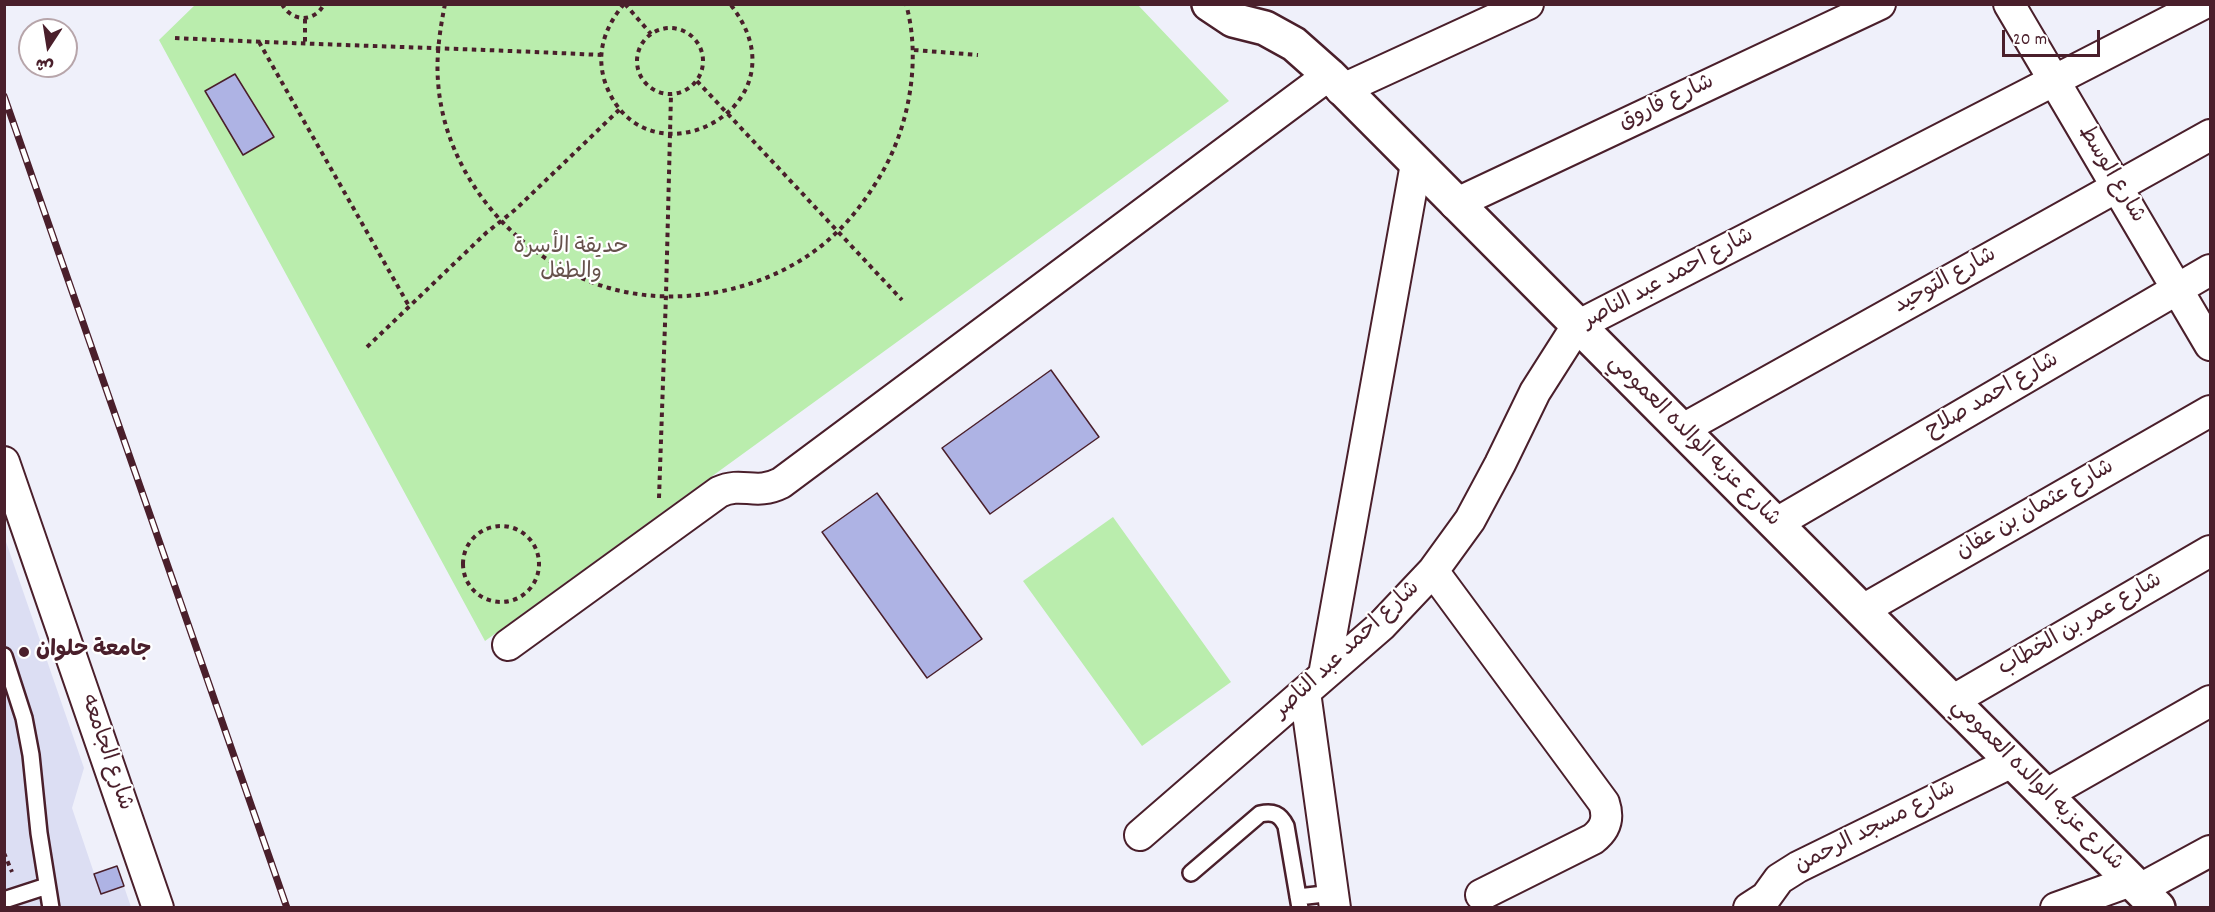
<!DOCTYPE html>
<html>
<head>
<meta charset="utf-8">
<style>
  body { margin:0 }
  #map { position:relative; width:2215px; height:912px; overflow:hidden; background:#eff0fa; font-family:Dekko,"Playpen Sans Arabic",sans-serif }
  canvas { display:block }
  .frame { position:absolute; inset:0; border:6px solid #4a1f2b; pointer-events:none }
  .north { position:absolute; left:18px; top:18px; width:60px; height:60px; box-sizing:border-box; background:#fff; border:2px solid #b7a5aa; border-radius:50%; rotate:192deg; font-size:16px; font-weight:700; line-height:24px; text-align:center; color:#4a1f2b }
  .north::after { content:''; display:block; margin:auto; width:21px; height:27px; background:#4a1f2b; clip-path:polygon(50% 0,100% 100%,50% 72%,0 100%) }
  .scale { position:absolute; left:2002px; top:30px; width:98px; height:27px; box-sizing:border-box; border:3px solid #4a1f2b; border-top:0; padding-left:8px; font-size:18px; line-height:21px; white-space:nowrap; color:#4a1f2b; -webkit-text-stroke:4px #fff; paint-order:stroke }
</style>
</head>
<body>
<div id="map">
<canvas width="2215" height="912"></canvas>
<div class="frame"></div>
<div class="north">ش</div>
<div class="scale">20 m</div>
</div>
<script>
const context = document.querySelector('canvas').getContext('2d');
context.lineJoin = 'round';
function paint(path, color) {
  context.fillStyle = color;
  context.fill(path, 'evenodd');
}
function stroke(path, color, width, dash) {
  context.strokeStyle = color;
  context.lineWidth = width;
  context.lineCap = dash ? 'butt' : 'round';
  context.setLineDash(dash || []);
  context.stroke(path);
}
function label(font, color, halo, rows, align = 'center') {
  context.font = font + ' Dekko,"Playpen Sans Arabic",sans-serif';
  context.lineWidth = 4.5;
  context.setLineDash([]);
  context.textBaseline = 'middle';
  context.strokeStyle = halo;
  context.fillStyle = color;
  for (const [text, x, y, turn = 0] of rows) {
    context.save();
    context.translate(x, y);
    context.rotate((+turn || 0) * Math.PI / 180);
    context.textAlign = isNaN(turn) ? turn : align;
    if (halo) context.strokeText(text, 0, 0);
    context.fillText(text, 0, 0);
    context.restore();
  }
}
paint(new Path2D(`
  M 4,536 L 84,768 L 72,808 L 94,873 L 117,866 L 131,907 L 5,907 Z`), '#dcdef3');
paint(new Path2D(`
  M 196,4 L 1138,5 L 1229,101 L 485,641 L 159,40 Z
  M 1113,517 L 1231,682 L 1142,746 L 1023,581 Z`), '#baedad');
const building = new Path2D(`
  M 235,74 L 274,137 L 243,155 L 205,91 Z
  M 1051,370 L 1099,437 L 990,514 L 942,448 Z
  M 877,493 L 982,639 L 927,678 L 822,532 Z
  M 117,866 L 124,886 L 101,894 L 94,874 Z`);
paint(building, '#aeb3e4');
stroke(building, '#4a1f2b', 1.5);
const service = new Path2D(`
  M 4,656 L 24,718 L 31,755 L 39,833 L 51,908
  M 1191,873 L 1260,814 C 1273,811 1280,814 1286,826 L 1300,908
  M 1298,897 L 1333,893
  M 4,900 L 47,886`);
const minor = new Path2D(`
  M 2009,4 L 2210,345
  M 1341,90 L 1528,4
  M 1455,204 L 1880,4
  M 1681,430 L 2210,135
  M 4,462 L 158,908
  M 1775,524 L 2210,270
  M 1433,571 L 1604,803 C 1609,818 1606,829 1593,839 L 1481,895
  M 1861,611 L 2210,411
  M 508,645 L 719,492 C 743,481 755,496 781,483 L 1329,75
  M 1324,675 L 1416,164
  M 1305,692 L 1335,908
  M 1952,701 L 2210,551
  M 2045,795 L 2210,701
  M 1140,835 L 1381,626 L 1433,571 L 1470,520 L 1500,464 L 1535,392 L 1577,326 L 2203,4
  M 2140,889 L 2210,851
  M 1749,908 L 1766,897 L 1779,879 L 1798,867 L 2012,762
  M 2056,908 L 2131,881`);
const tertiary = new Path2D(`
  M 1209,4 L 1233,20 L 1265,28 L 1294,44 L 1329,75 L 2158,908`);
stroke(service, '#4a1f2b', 20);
stroke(minor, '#4a1f2b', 34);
stroke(tertiary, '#4a1f2b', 38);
stroke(new Path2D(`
  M 282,4 C 291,22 315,23 324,4
  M 445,4 C 440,29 436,56 438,81 C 444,176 519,262 609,288 C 686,310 780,288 837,232 C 855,215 871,192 883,171 C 910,123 921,58 906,4
  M 624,4 C 604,28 595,55 606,85 C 646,191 812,106 730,4
  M 625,4 L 651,34
  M 305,19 L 305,44
  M637 61a33 33 0 1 1 66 0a33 33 0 1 1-66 0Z
  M 175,38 C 317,45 459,48 601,55
  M 259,42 L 409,306
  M 914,50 L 978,55
  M 697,81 L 902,300
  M 367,347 L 486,233 L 516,209 L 620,109
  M 659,498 L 666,295 L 671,94
  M463 564a38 38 0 1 1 76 0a38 38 0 1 1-76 0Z
  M 4,853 L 12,872`), '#4a1f2b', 4, [4.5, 4.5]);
stroke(service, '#fff', 15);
stroke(minor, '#fff', 30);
stroke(tertiary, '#fff', 33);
const rail = new Path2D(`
  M 4,96 L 287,908`);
stroke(rail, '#4a1f2b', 7);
stroke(rail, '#fff', 4.5, [14]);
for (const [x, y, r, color] of [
  [24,652,6,"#4a1f2b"]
]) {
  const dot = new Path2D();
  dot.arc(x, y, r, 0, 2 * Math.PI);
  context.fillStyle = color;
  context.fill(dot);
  stroke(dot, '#fff', 2);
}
label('22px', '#4a1f2b', '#fff', [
  ["شارع فاروق",1667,104,-25],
  ["شارع الوسط",2110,175,59],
  ["شارع احمد عبد الناصر",1669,280,-28],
  ["شارع التوحيد",1946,282,-29],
  ["شارع احمد صلاح",1993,397,-30],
  ["شارع عزبه الوالده العمومي",1693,442,45],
  ["شارع عثمان بن عفان",2036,511,-30],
  ["شارع عمر بن الخطاب",2081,626,-30],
  ["شارع احمد عبد الناصر",1348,651,-43],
  ["شارع الجامعه",105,753,71],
  ["شارع عزبه الوالده العمومي",2036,786,45],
  ["شارع مسجد الرحمن",1876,829,-27]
]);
label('22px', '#66524c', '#fff', [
  ["حديقة الأسرة",571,249],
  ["والطفل",571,274]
]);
label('bold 22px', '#4a1f2b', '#fff', [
  ["جامعة حلوان",36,652]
], 'left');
</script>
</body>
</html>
